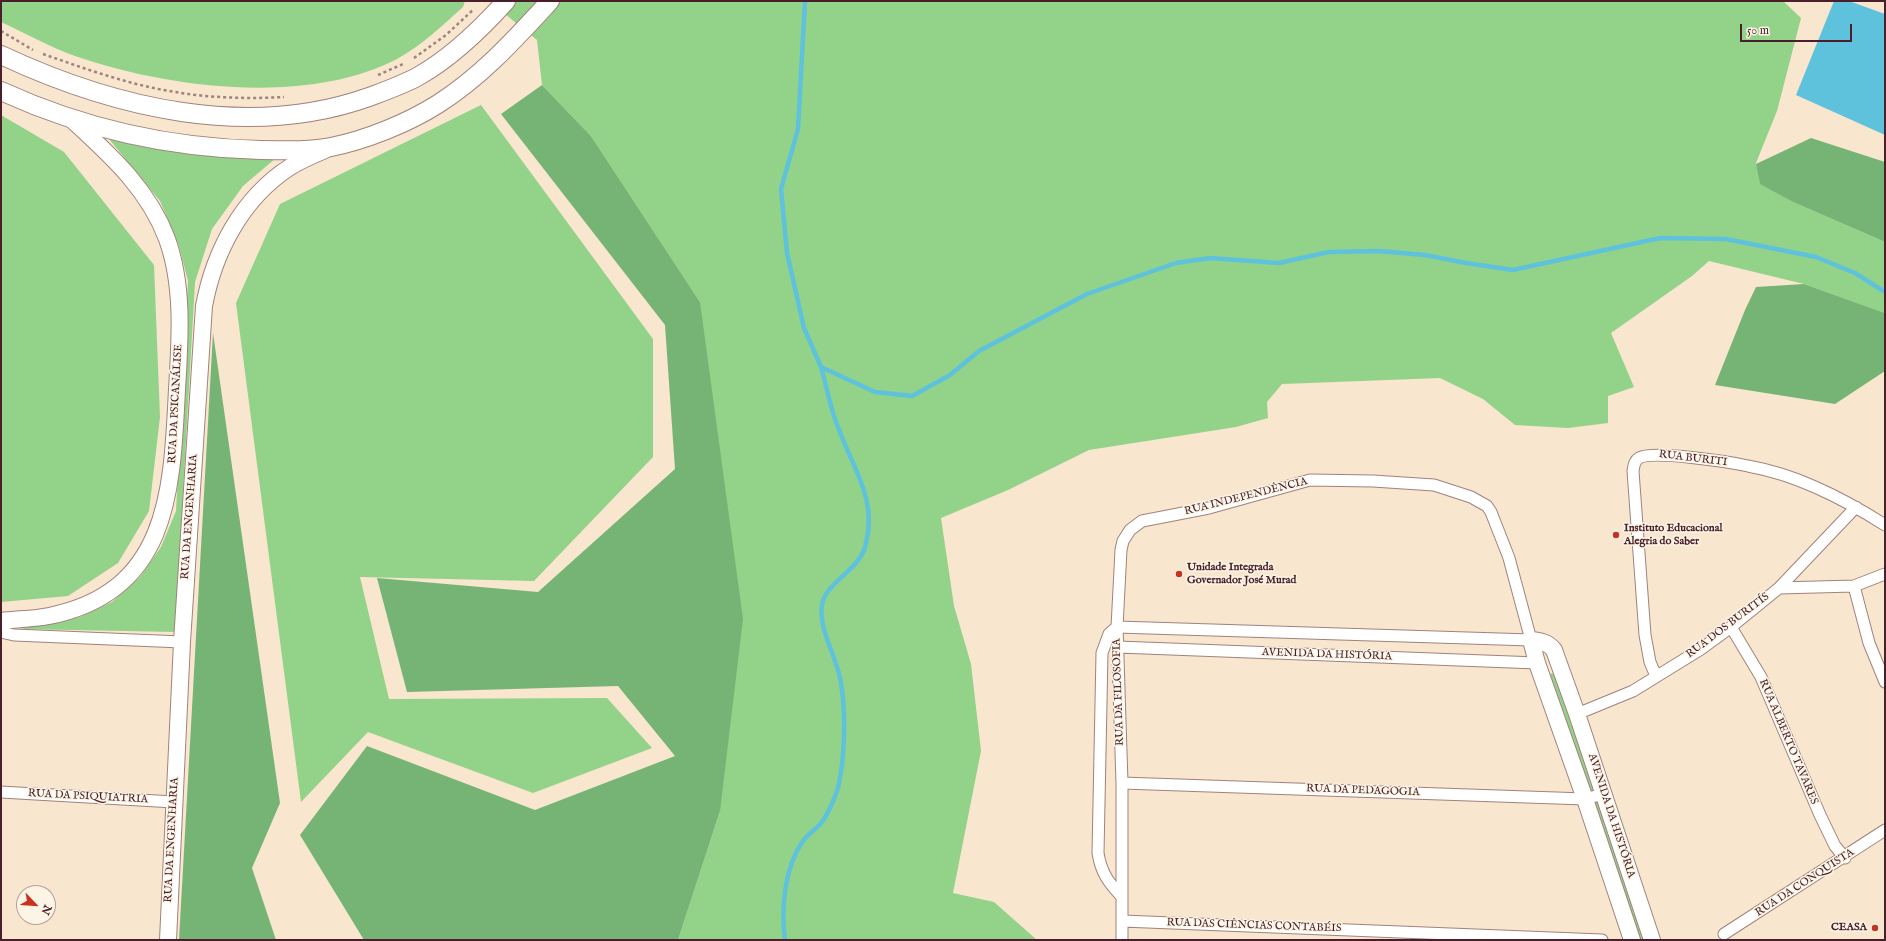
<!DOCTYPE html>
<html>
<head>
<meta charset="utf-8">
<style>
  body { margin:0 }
  #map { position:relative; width:1886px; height:941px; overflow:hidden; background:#f8e6ce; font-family:"IM FELL English",serif }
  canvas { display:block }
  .frame { position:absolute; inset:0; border:2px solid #4a1f2b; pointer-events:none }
  .north { position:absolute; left:16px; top:885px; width:40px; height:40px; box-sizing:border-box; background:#fcf5e5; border:1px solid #b59f9b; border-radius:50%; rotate:115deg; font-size:11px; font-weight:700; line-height:16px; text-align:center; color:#4a1f2b }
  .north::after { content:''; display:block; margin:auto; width:14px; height:18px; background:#c8321e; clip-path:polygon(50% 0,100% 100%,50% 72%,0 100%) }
  .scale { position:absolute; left:1740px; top:24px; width:112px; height:18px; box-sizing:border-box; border:2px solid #4a1f2b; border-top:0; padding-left:5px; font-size:12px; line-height:14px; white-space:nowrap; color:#4a1f2b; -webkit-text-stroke:3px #fcf5e5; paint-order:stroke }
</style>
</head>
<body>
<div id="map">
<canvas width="1886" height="941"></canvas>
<div class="frame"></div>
<div class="north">N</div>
<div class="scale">50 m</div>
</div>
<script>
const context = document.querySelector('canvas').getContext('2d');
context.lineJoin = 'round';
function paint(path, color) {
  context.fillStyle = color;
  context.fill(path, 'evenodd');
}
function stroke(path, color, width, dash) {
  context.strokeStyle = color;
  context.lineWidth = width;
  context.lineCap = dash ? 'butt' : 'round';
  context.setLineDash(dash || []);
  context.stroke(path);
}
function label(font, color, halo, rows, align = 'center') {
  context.font = font + ' "IM FELL English",serif';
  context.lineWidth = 3;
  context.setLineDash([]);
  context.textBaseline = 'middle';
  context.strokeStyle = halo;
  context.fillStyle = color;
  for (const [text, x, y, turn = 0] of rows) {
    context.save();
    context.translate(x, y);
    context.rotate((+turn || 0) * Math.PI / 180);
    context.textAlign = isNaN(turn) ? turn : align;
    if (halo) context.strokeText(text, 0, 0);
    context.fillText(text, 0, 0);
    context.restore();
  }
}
paint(new Path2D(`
  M 1,1 L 465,1 L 463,7 C 442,26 422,45 397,59 C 307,106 167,88 75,56 C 50,47 25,33 1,22 Z
  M 489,1 L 1783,1 L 1801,18 L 1777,111 L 1756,163 L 1760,183 L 1793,202 L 1885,242 L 1885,313 L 1804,284 L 1709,261 L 1692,276 L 1611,333 L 1634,387 L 1608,396 L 1608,423 L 1568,428 L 1515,425 L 1483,399 L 1440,378 L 1282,384 L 1267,402 L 1268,418 L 1236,427 L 1089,450 L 1008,490 L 941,518 L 954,606 L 971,664 L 981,751 L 953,893 L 994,902 L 1037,940 L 678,940 L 720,811 L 700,302 L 591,136 L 542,85 L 537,40 Z
  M 481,105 L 653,339 L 653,457 L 534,581 L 360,577 L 389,699 L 607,698 L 652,748 L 533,793 L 368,732 L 301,802 L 236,303 L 280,204 Z
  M 1,115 L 64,152 L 154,265 L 160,417 L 149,511 L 118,563 L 68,596 L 1,602 Z
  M 109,139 L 194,154 L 276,158 L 243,186 L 212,229 L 195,282 L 175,632 L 21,629 L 80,617 L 112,602 L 140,577 L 161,547 L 176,511 L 188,281 L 179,246 L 160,201 Z
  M 1554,673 L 1558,674 L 1649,940 L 1639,940 L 1549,674 Z`), '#93d289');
paint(new Path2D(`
  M 542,85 L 591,136 L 700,302 L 743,619 L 720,811 L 678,940 L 364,940 L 300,835 L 367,746 L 535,810 L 675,756 L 618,686 L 407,692 L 377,578 L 538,592 L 675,469 L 665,325 L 501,114 Z
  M 1811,138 L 1885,162 L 1885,242 L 1793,202 L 1760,184 L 1756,164 Z
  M 1804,284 L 1885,313 L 1885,371 L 1835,404 L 1715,385 L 1745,310 L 1756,287 Z
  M 213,333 L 280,803 L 252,868 L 276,940 L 179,940 Z`), '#76b475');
paint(new Path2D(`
  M 1834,1 L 1849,1 L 1885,14 L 1885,135 L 1796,95 Z`), '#5fc2dd');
stroke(new Path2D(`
  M 805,1 L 798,129 L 781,189 L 787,253 L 804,328 L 821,367 L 875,392 L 912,396 L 950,375 L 979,351 L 1087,294 L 1176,263 L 1210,258 L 1279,263 L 1329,252 L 1379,251 L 1425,255 L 1466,263 L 1513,270 L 1660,238 L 1726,239 L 1816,257 L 1855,273 L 1885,292
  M 785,940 C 781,909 784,868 803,841 C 808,833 819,828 824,819 C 829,811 835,797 838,788 C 845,758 846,713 841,683 C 838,659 818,630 822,605 C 825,583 858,571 865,547 C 878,502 855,472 840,432 C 831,412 827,388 821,367`), '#5fc2dd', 4.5);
const street = new Path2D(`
  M 1854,586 L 1869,643 L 1885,682
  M 1779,588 L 1854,586 L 1885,574
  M 1117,627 L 1531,640 L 1509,558 L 1491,512 L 1487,506 L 1471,497 L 1434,485 L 1373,481 L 1310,480 L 1209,508 L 1142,521 L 1130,530 L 1123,541 L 1121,550 L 1117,627 L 1122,783 L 1122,940
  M 1117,627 L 1109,634 L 1102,653 L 1098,853 C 1101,873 1109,883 1122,897
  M 1731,627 L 1761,677 L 1820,815 L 1835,846 L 1845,858
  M 1,632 L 14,635 L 182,642
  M 1118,647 L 1537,663
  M 1656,676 L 1650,662 L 1645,635 L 1633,471 C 1634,466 1634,461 1639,458 C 1652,450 1730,462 1748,466 C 1770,470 1795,478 1815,487 C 1840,498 1863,511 1885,525
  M 1577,714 L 1633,691 L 1701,649 L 1731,627 L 1779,588 L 1856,507
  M 1122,783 L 1585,799 L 1603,794
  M 1,792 L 174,802
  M 1122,921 L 1602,940
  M 1724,934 L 1885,830`);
const secondary = new Path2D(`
  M 1,621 C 17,619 34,619 49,616 C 170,592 172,489 177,389 C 180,340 184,286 167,239 C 148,188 109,154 71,119
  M 168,940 L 182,642 L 204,306 C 214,252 242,198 290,167 C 301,160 313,155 325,150
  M 1632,940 L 1585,799 L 1537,663 L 1531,640 C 1540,641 1548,642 1554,650 L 1577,714 L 1652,940`);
const primary = new Path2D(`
  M 1,55 C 114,108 248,140 369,97 C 385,91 402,85 417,77 C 451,58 480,30 506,1
  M 1,91 C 84,129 170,148 261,150 C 284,150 308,152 331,147 C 366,140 408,123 438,104 C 482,76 515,39 550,1`);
stroke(street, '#a1827c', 13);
stroke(secondary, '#a1827c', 18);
stroke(primary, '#a1827c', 20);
stroke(new Path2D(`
  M 1,31 L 33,50
  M 43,54 C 86,69 130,85 175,92 C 210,98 248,99 284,97
  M 414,58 L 446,35 L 474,9
  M 378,75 L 403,64`), '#a1827c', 2.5, [3, 3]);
stroke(street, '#fff', 11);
stroke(secondary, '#fff', 16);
stroke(primary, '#fff', 18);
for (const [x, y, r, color] of [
  [1616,535,4,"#c8321e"],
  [1179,574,4,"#c8321e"],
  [1875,928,4,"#c8321e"]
]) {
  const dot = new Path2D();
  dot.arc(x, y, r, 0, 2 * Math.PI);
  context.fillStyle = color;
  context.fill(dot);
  stroke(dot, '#fcf5e5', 1.5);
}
label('11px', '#4a1f2b', '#fcf5e5', [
  ["RUA DA PSICANÁLISE",176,404,-87],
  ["RUA BURITI",1693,459,7],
  ["RUA INDEPENDÊNCIA",1246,497,-14],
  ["RUA DA ENGENHARIA",190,517,-86],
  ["RUA DOS BURITÍS",1728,626,-37],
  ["AVENIDA DA HISTÓRIA",1327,655,2],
  ["RUA DA FILOSOFIA",1119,692,-92],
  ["RUA ALBERTO TAVARES",1788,742,67],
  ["RUA DA PEDAGOGIA",1363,791,2],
  ["RUA DA PSIQUIATRIA",88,797,3],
  ["AVENIDA DA HISTÓRIA",1611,816,72],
  ["RUA DA ENGENHARIA",172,840,-87],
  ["RUA DA CONQUISTA",1805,883,-33],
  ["RUA DAS CIÊNCIAS CONTABÉIS",1254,926,2]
]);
label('bold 11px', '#4a1f2b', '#fcf5e5', [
  ["Instituto Educacional",1624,529],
  ["Alegria do Saber",1624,542],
  ["Unidade Integrada",1187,568],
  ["Governador José Murad",1187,581],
  ["CEASA",1867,928,"right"]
], 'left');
</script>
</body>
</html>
